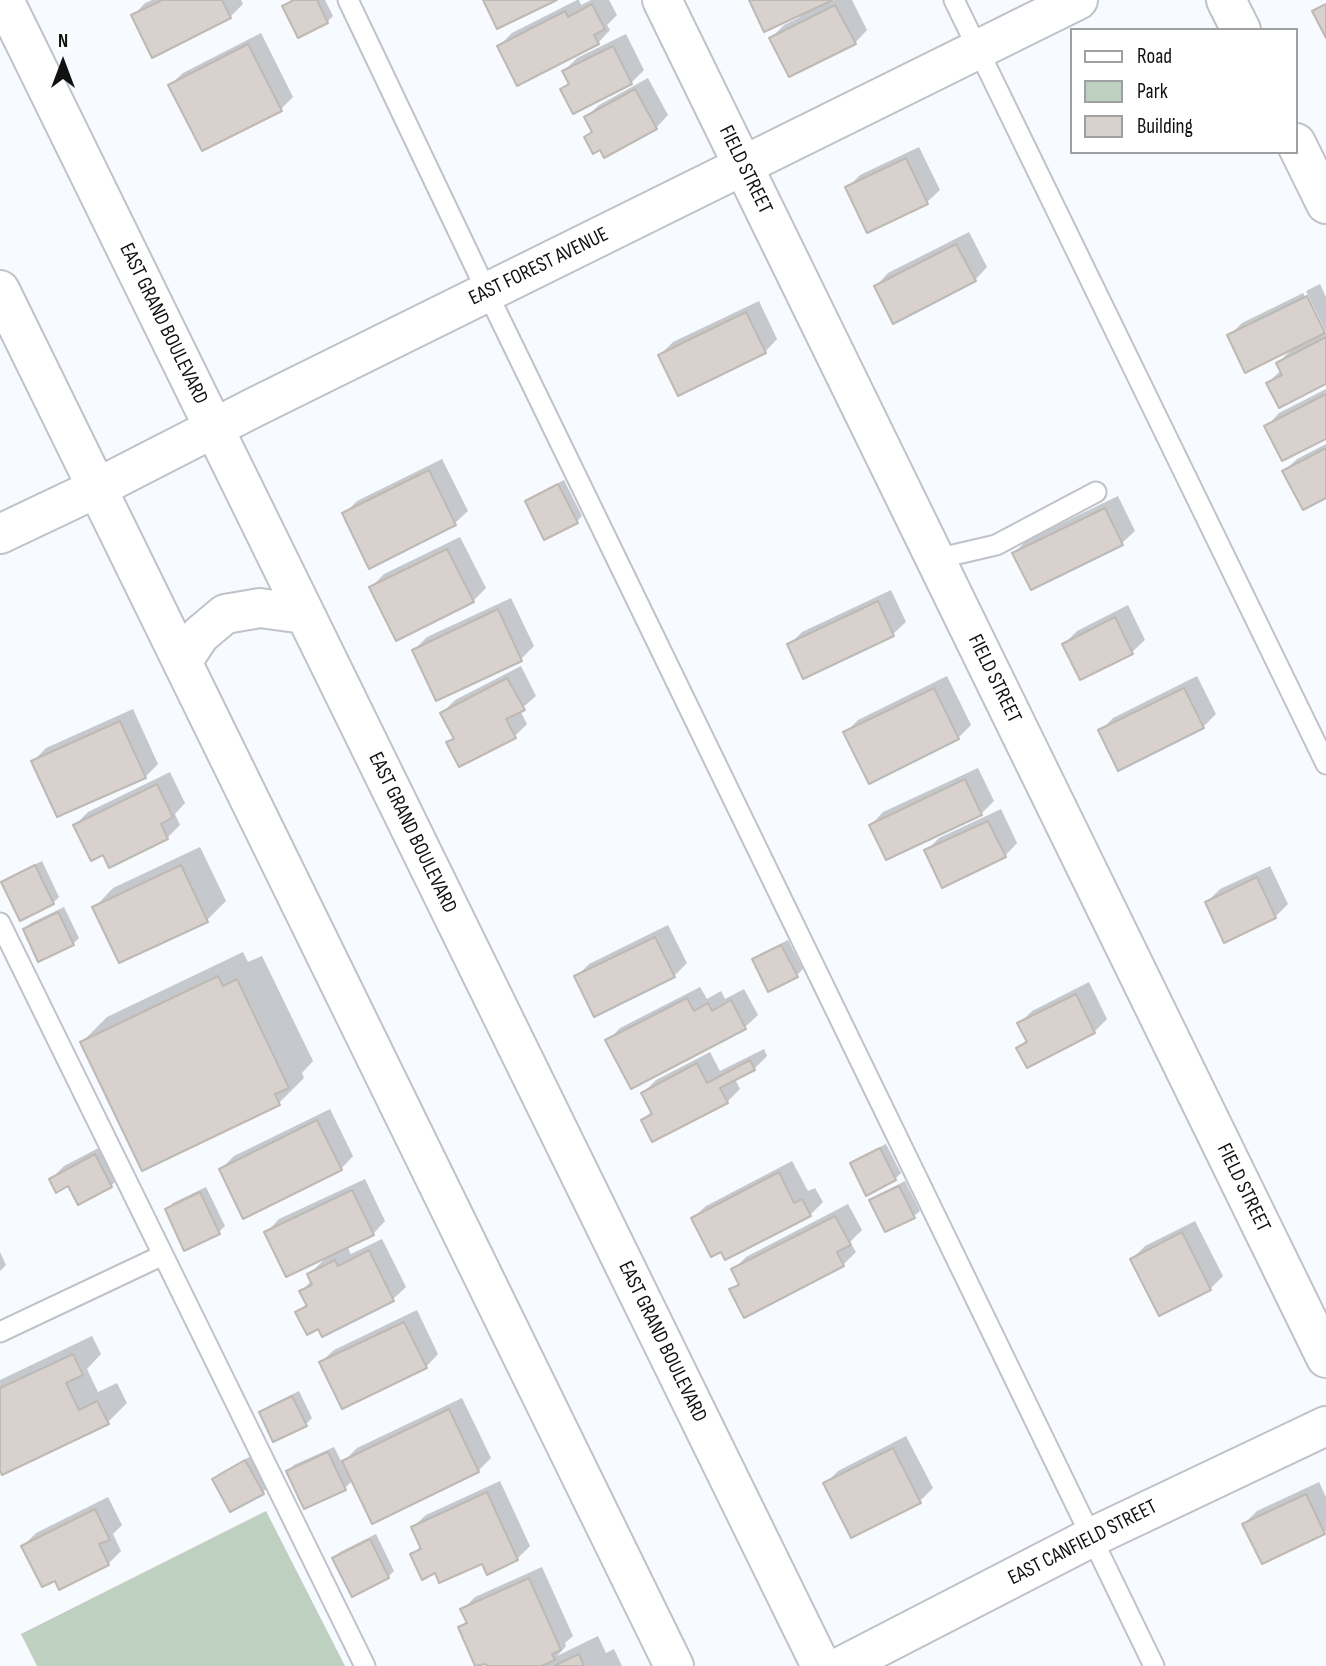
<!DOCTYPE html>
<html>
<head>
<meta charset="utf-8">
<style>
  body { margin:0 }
  #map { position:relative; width:1326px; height:1666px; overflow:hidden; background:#f7faff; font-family:"Sofia Sans Condensed",sans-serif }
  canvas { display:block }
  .legend { position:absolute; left:1070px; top:28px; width:228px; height:126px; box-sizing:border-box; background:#fff; border:2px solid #9fa0a1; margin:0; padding:9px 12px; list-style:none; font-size:21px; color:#101113 }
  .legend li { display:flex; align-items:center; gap:14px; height:35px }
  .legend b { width:35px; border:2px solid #9fa0a1 }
  .north { position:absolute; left:28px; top:28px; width:70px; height:70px; -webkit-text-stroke:5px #fff; paint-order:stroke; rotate:0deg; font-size:19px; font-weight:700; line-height:28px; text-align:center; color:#101113 }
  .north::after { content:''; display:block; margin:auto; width:24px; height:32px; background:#101113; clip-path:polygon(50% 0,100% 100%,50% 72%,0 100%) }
</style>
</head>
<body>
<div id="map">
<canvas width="1326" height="1666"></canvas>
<ul class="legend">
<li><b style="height:9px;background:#fff"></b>Road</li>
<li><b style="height:19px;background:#bed0bf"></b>Park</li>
<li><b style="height:19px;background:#d8d1cd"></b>Building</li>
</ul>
<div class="north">N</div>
</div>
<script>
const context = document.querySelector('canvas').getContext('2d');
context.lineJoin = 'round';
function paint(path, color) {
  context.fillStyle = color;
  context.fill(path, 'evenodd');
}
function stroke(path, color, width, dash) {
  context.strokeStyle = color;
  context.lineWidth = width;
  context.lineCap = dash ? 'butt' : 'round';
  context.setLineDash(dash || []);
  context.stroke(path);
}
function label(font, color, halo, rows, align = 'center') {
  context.font = font + ' "Sofia Sans Condensed",sans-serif';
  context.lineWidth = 5;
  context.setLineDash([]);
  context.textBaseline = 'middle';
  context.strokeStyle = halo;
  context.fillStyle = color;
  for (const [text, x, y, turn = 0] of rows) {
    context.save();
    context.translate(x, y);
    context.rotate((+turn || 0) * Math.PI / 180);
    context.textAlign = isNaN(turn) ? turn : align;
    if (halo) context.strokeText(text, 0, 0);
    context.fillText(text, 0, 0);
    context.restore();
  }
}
paint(new Path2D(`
  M 266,1511 L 345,1666 L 37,1666 L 21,1634 Z`), '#bed0bf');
paint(new Path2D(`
  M 152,0 L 241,0 L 243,4 L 230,17 L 133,16 L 145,3 Z
  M 291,0 L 325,0 L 333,16 L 327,22 L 285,6 Z
  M 577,0 L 579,0 L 581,5 L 591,0 L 609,0 L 617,15 L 607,25 L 610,30 L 598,43 L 499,46 L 512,33 Z
  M 751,0 L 831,0 L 829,3 L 835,0 L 852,0 L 867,30 L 855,43 L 771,38 L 784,25 L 800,17 L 799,14 Z
  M 261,33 L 293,97 L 280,110 L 170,85 L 183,73 Z
  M 626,34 L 644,70 L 631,83 L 562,89 L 569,82 L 564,71 L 577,58 Z
  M 648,78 L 668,115 L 656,128 L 600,148 L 586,137 L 593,130 L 586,117 L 599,105 Z
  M 919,147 L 940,190 L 927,202 L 868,231 L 847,188 L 860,175 Z
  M 969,232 L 987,267 L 975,280 L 876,286 L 888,273 Z
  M 1320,284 L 1326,297 L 1326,330 L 1322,334 L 1326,333 L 1326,382 L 1268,383 L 1281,370 L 1278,363 L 1293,348 L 1229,336 L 1242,323 L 1303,293 L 1321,330 L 1325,330 L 1306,291 Z
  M 759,301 L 777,339 L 765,352 L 660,355 L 673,342 Z
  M 1326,389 L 1326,437 L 1267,426 L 1279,413 Z
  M 1326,444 L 1326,496 L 1284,471 L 1297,459 Z
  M 442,459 L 468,511 L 455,523 L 344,514 L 357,501 Z
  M 564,480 L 582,516 L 576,522 L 527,502 L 533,496 Z
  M 1118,496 L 1135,531 L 1122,543 L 1032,588 L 1014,553 L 1027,540 Z
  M 460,537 L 486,588 L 473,601 L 371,587 L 384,574 Z
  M 891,590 L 906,622 L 893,634 L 789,645 L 802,632 Z
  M 511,598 L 534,646 L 521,659 L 436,699 L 414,650 L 427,637 Z
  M 1128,605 L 1145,640 L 1132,652 L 1064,644 L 1077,631 Z
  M 521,666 L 536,696 L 520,710 L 527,724 L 514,737 L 449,743 L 454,737 L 442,713 L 455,700 Z
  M 947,676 L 971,725 L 958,738 L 846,732 L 858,720 Z
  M 1197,676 L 1216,714 L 1203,727 L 1100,731 L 1113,718 Z
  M 133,709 L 158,764 L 145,777 L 33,761 L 46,748 Z
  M 978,768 L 994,801 L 981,814 L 871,825 L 883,812 Z
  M 170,772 L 185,803 L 175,814 L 180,825 L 167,838 L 104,853 L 75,825 L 88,812 Z
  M 1001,809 L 1017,843 L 1005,856 L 926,851 L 939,838 Z
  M 200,847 L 226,901 L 207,920 L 94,908 L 113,888 Z
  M 42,861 L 59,897 L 53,903 L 3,883 L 9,877 Z
  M 1270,866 L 1288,904 L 1275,917 L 1207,902 L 1220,889 Z
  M 64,907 L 79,938 L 73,944 L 25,929 L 31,923 Z
  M 668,925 L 687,963 L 674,976 L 576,977 L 589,964 Z
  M 788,940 L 803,969 L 797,975 L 754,960 L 760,954 Z
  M 243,952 L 248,962 L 262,956 L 313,1061 L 302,1073 L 304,1078 L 279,1103 L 82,1042 L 107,1017 Z
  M 1089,982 L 1107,1019 L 1094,1032 L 1028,1066 L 1019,1048 L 1027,1039 L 1019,1024 L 1032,1011 Z
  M 700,987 L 707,999 L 721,991 L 725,999 L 744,989 L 758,1015 L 745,1027 L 608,1041 L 620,1028 Z
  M 764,1049 L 767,1056 L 754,1069 L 735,1079 L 740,1089 L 727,1102 L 643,1120 L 652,1111 L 643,1093 L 656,1080 L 710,1052 L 720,1071 Z
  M 330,1109 L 353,1156 L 341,1169 L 221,1169 L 234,1156 Z
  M 108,1143 L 124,1173 L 111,1186 L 69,1184 L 51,1179 L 64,1166 Z
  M 886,1144 L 901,1173 L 895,1179 L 852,1164 L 858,1158 Z
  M 792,1161 L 808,1191 L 815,1188 L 823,1202 L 810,1215 L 693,1218 L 706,1206 Z
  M 365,1179 L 385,1221 L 373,1234 L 347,1246 L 351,1254 L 382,1239 L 406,1287 L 393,1299 L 319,1326 L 298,1312 L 307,1303 L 301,1292 L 312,1280 L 309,1274 L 327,1257 L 267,1232 L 279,1219 Z
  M 905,1181 L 920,1211 L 914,1216 L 871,1201 L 877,1195 Z
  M 206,1187 L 225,1226 L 219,1232 L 167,1209 L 173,1203 Z
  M 848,1204 L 862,1230 L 850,1242 L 856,1252 L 843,1265 L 732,1290 L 740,1282 L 733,1270 L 746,1257 Z
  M 1195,1221 L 1223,1276 L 1210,1289 L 1132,1259 L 1145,1246 Z
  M 0,1252 L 6,1265 L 0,1271 Z
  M 417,1310 L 438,1354 L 426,1367 L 321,1362 L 334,1350 Z
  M 92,1336 L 101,1354 L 87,1369 L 98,1392 L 117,1383 L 127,1403 L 108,1422 L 0,1467 L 0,1380 Z
  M 299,1391 L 312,1418 L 306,1424 L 261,1413 L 267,1407 Z
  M 462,1398 L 491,1458 L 478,1471 L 353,1480 L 345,1488 L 288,1471 L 294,1465 L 334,1447 L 342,1463 L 357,1448 Z
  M 906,1436 L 933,1488 L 920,1501 L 852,1536 L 825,1484 L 838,1471 Z
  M 251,1456 L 269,1486 L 263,1492 L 214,1479 L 220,1473 Z
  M 500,1481 L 530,1546 L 517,1559 L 483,1562 L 436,1571 L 412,1555 L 422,1545 L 413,1527 L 426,1515 Z
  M 1319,1482 L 1326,1497 L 1326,1531 L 1263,1562 L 1244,1524 L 1257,1511 Z
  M 108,1497 L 122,1525 L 113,1534 L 121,1551 L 108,1564 L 60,1588 L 55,1578 L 23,1546 L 36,1533 Z
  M 376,1534 L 394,1571 L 388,1577 L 334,1558 L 340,1552 Z
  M 542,1567 L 573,1636 L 565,1643 L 566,1646 L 557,1656 L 598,1636 L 606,1653 L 614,1649 L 622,1666 L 489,1666 L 487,1662 L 477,1666 L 460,1628 L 467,1620 L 462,1610 L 475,1597 Z`), '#0003');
const building = new Path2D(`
  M 162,0 L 222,0 L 231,18 L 152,58 L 131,15 Z
  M 294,0 L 317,0 L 328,23 L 298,38 L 282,6 Z
  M 483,0 L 557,0 L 497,29 Z
  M 749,0 L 833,0 L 764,32 Z
  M 592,4 L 605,29 L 594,35 L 599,44 L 517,86 L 497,46 L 565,11 L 568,17 Z
  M 1326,4 L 1326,38 L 1312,11 Z
  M 835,5 L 856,44 L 789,77 L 769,38 Z
  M 248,44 L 282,111 L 202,151 L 168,85 Z
  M 613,46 L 632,84 L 573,114 L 560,89 L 569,84 L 562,71 Z
  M 635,89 L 657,129 L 604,158 L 600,150 L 593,154 L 584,137 L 592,132 L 584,117 Z
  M 906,158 L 928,204 L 867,233 L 845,187 Z
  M 956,244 L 976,281 L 893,324 L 874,286 Z
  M 1307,296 L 1325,333 L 1245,373 L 1227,335 Z
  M 746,312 L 766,353 L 678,396 L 658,355 Z
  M 1326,337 L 1326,384 L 1279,408 L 1266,383 L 1282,375 L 1276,363 Z
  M 1326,394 L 1326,439 L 1282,461 L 1264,426 Z
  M 1326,448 L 1326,498 L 1303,510 L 1282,471 Z
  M 429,470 L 456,525 L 369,569 L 342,513 Z
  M 558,484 L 578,523 L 544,540 L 525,501 Z
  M 1105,508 L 1123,545 L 1031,590 L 1012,553 Z
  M 447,549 L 474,602 L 396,641 L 369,587 Z
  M 878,601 L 894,636 L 803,679 L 787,644 Z
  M 498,609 L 522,661 L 436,701 L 412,650 Z
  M 1115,617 L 1133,654 L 1080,680 L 1062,644 Z
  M 507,678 L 525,710 L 506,719 L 516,738 L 459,767 L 446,742 L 454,739 L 440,713 Z
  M 934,688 L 959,739 L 869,784 L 843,732 Z
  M 1184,688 L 1204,728 L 1118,771 L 1098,730 Z
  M 120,721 L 146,778 L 57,817 L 31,761 Z
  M 965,779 L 982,815 L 886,860 L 869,825 Z
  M 157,784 L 173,817 L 161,824 L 168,839 L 109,868 L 103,855 L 91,861 L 73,825 Z
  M 988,821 L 1006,857 L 942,888 L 924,850 Z
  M 35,865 L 54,904 L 20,921 L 1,882 Z
  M 181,865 L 208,922 L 119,963 L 92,907 Z
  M 1257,877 L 1276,918 L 1224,943 L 1205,902 Z
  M 58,912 L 74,945 L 38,962 L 23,929 Z
  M 655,937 L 675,977 L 594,1017 L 574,976 Z
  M 781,945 L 798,977 L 768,992 L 752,959 Z
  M 218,976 L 223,986 L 237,979 L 289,1088 L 275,1094 L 280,1105 L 142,1171 L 80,1042 Z
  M 1076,994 L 1095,1033 L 1027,1068 L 1016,1048 L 1027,1042 L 1017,1023 Z
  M 687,998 L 694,1011 L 708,1003 L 712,1011 L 731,1000 L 746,1029 L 631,1089 L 605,1040 Z
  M 750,1060 L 755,1070 L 720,1088 L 728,1103 L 652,1142 L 641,1120 L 652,1114 L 641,1093 L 697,1063 L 707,1083 Z
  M 317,1120 L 342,1170 L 243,1219 L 219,1169 Z
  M 880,1148 L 896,1180 L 866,1196 L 850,1163 Z
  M 95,1154 L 112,1187 L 78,1205 L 68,1186 L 56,1193 L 49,1179 Z
  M 779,1172 L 794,1203 L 802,1199 L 811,1216 L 725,1260 L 721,1252 L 711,1257 L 691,1218 Z
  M 899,1186 L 915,1218 L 885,1232 L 869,1200 Z
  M 352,1190 L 374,1235 L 286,1277 L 264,1232 Z
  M 200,1192 L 220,1234 L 184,1251 L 165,1209 Z
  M 835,1216 L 851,1245 L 837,1252 L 844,1266 L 744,1318 L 729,1289 L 739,1285 L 731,1269 Z
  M 1182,1232 L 1211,1290 L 1159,1316 L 1130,1259 Z
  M 369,1250 L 394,1301 L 322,1337 L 318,1329 L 307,1335 L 295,1312 L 307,1306 L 299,1291 L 312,1285 L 307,1274 L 335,1260 L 338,1266 Z
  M 404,1322 L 427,1368 L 342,1409 L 319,1362 Z
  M 73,1354 L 83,1375 L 66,1383 L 79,1410 L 97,1401 L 109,1424 L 2,1475 L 0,1471 L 0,1388 Z
  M 292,1396 L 307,1426 L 273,1442 L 259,1412 Z
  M 449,1409 L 479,1472 L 372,1524 L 342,1461 Z
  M 893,1448 L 921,1503 L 851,1538 L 823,1483 Z
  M 328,1452 L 346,1490 L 304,1509 L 286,1471 Z
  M 245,1460 L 264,1494 L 230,1512 L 212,1479 Z
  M 487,1492 L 518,1560 L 487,1575 L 482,1564 L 439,1583 L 435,1573 L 422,1580 L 410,1554 L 421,1549 L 411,1527 Z
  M 1306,1494 L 1325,1534 L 1262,1564 L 1242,1524 Z
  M 95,1509 L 110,1540 L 99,1544 L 109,1565 L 59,1590 L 55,1581 L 42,1587 L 21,1546 Z
  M 370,1539 L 389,1578 L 352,1597 L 332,1558 Z
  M 529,1578 L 561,1650 L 552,1654 L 555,1660 L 542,1666 L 487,1666 L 486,1664 L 475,1666 L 458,1627 L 467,1623 L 460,1609 Z
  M 579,1654 L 584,1666 L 554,1666 Z`);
paint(building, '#d8d1cd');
stroke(building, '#bfb9b5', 2);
const service = new Path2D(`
  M 348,0 L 487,292 L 1154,1666
  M 954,0 L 1326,764
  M 936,559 L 996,545 L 1096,492
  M 0,923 L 365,1666
  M 0,1332 L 163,1255`);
const minor = new Path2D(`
  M 662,0 L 1326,1358
  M 1226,0 L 1241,30
  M 1296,143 L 1326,204
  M 842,1666 L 1090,1538 L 1326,1426`);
const secondary = new Path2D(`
  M 4,0 L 821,1666
  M 0,290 L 674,1666
  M 0,534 L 97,488 L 255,407 L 1078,0
  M 182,662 L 200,635 L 225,614 L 260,608 L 304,614`);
stroke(service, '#bfc3c9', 23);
stroke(minor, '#bfc3c9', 42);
stroke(secondary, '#bfc3c9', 42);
stroke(service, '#fff', 19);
stroke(minor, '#fff', 38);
stroke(secondary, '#fff', 38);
label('21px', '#101113', '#fff', [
  ["FIELD STREET",745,170,64],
  ["EAST FOREST AVENUE",539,267,-26],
  ["EAST GRAND BOULEVARD",163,324,64],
  ["FIELD STREET",994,679,64],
  ["EAST GRAND BOULEVARD",412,833,64],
  ["FIELD STREET",1243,1188,64],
  ["EAST GRAND BOULEVARD",662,1342,64],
  ["EAST CANFIELD STREET",1083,1543,-27]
]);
</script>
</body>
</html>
